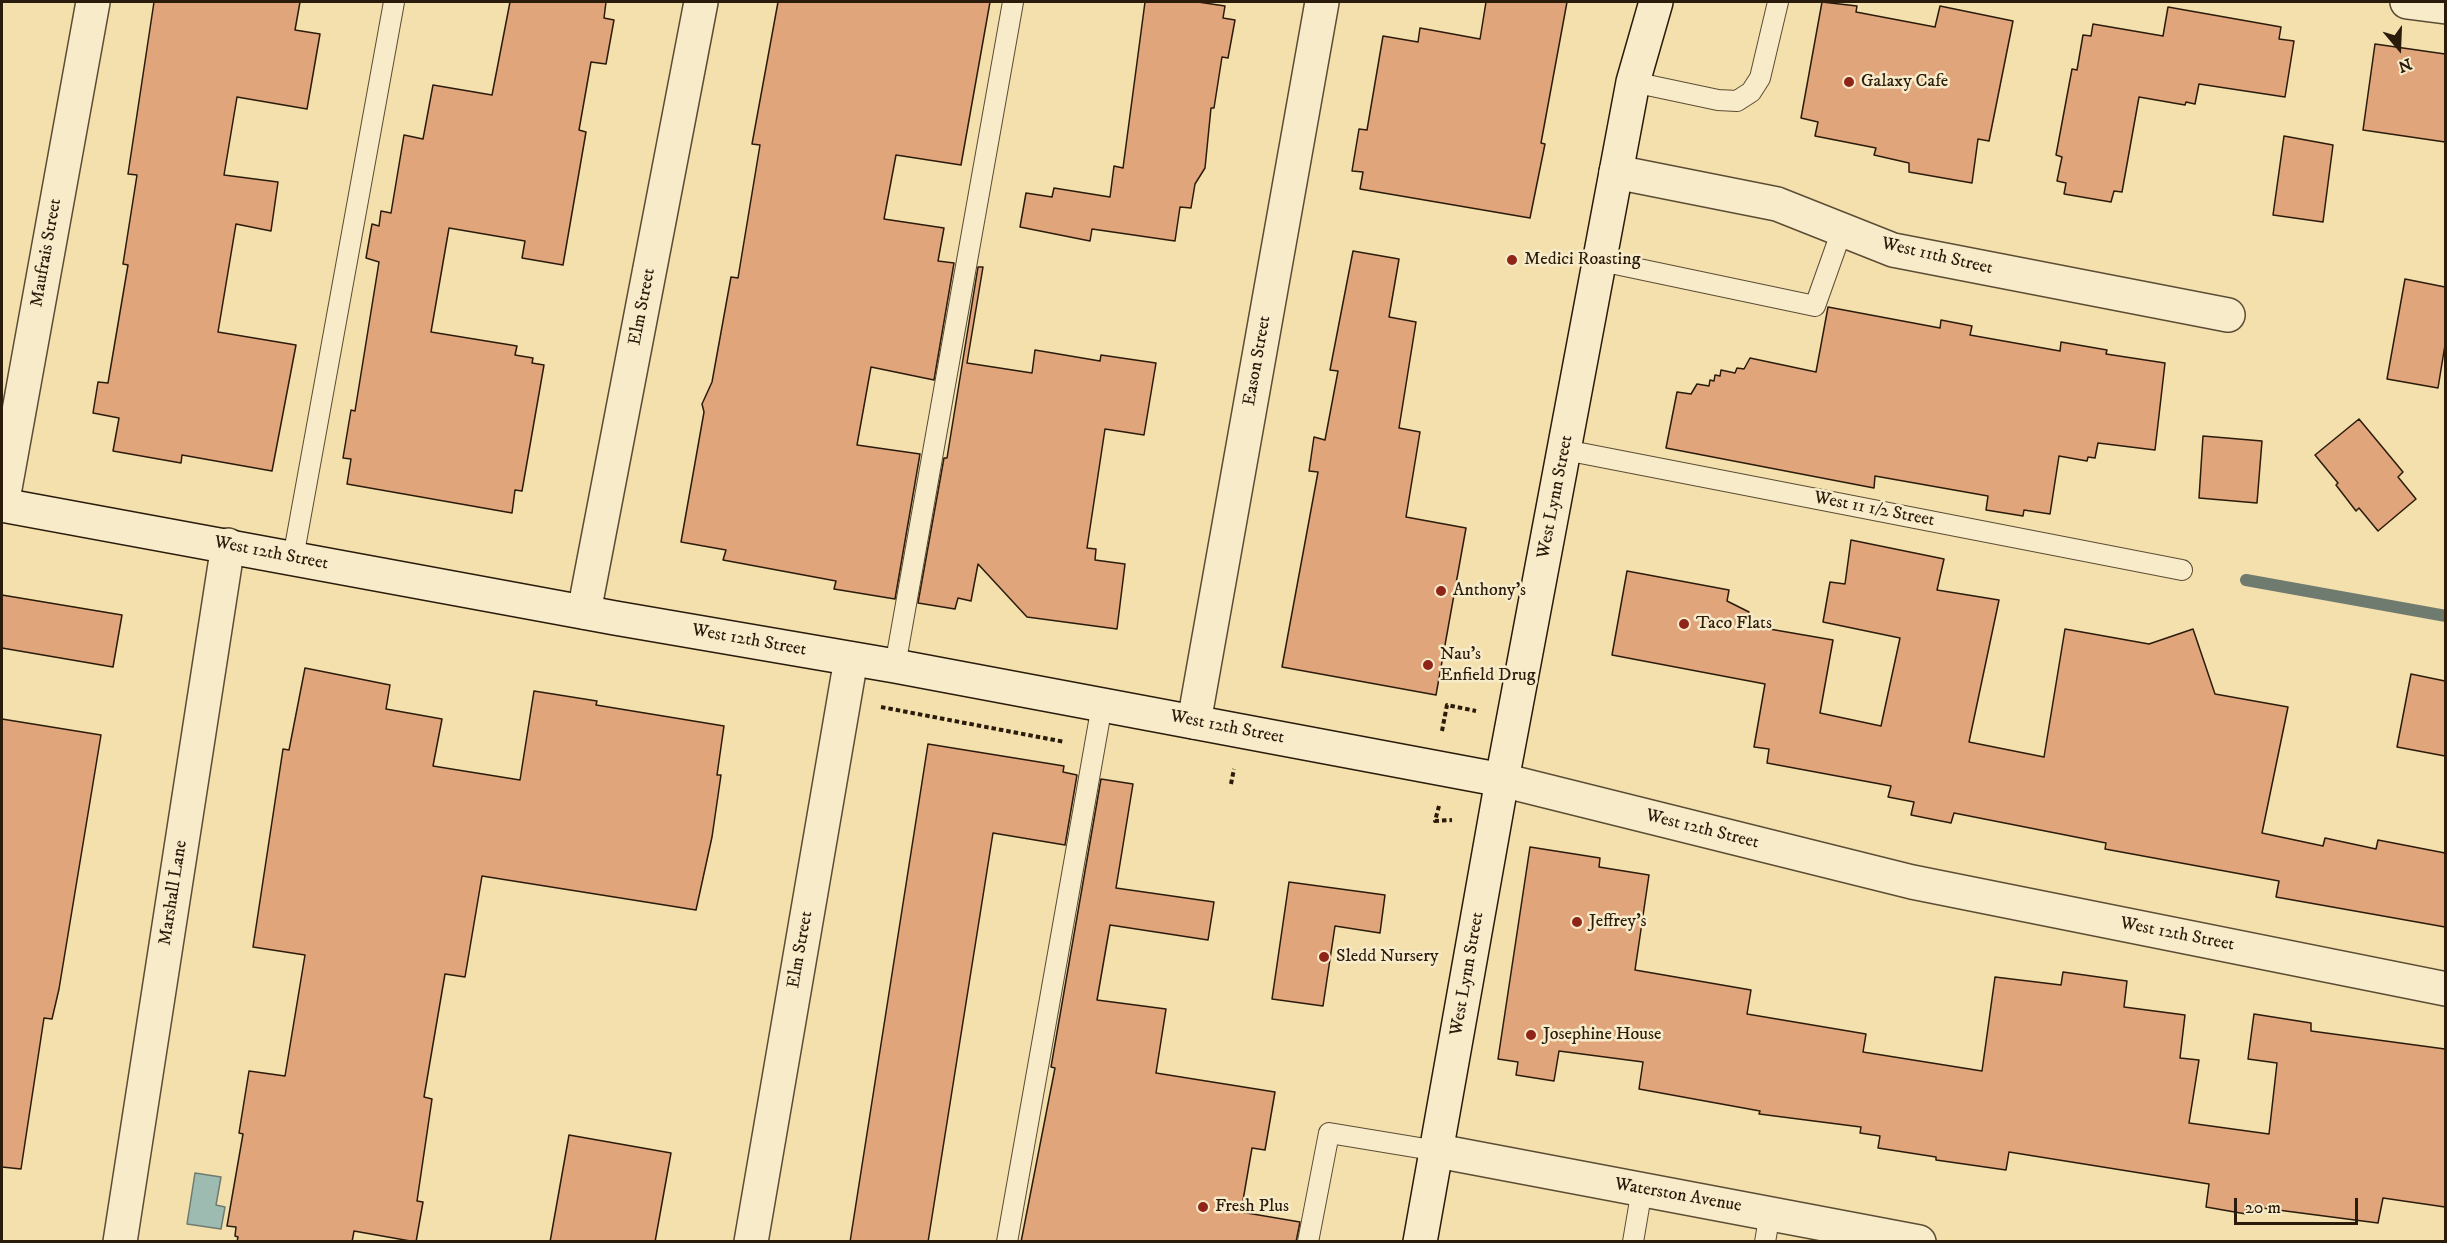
<!DOCTYPE html>
<html>
<head>
<meta charset="utf-8">
<style>
  body { margin:0 }
  #map { position:relative; width:2447px; height:1243px; overflow:hidden; background:#f3e0ad; font-family:"IM FELL DW Pica",serif }
  canvas { display:block }
  .frame { position:absolute; inset:0; border:3px solid #2a1b0b; pointer-events:none }
  .north { position:absolute; left:2369px; top:18px; width:60px; height:60px; -webkit-text-stroke:4px #f7ebca; paint-order:stroke; rotate:161deg; font-size:16px; font-weight:700; line-height:24px; text-align:center; color:#2a1b0b }
  .north::after { content:''; display:block; margin:auto; width:21px; height:27px; background:#2a1b0b; clip-path:polygon(50% 0,100% 100%,50% 72%,0 100%) }
  .scale { position:absolute; left:2234px; top:1198px; width:124px; height:27px; box-sizing:border-box; border:3px solid #2a1b0b; border-top:0; padding-left:8px; font-size:18px; line-height:21px; white-space:nowrap; color:#2a1b0b; -webkit-text-stroke:4px #f7ebca; paint-order:stroke }
</style>
</head>
<body>
<div id="map">
<canvas width="2447" height="1243"></canvas>
<div class="frame"></div>
<div class="north">N</div>
<div class="scale">20 m</div>
</div>
<script>
const context = document.querySelector('canvas').getContext('2d');
context.lineJoin = 'round';
function paint(path, color) {
  context.fillStyle = color;
  context.fill(path, 'evenodd');
}
function stroke(path, color, width, dash) {
  context.strokeStyle = color;
  context.lineWidth = width;
  context.lineCap = dash ? 'butt' : 'round';
  context.setLineDash(dash || []);
  context.stroke(path);
}
function label(font, color, halo, rows, align = 'center') {
  context.font = font + ' "IM FELL DW Pica",serif';
  context.lineWidth = 5;
  context.setLineDash([]);
  context.textBaseline = 'middle';
  context.strokeStyle = halo;
  context.fillStyle = color;
  for (const [text, x, y, turn = 0] of rows) {
    context.save();
    context.translate(x, y);
    context.rotate((+turn || 0) * Math.PI / 180);
    context.textAlign = isNaN(turn) ? turn : align;
    if (halo) context.strokeText(text, 0, 0);
    context.fillText(text, 0, 0);
    context.restore();
  }
}
const water = new Path2D(`
  M 195,1173 L 221,1177 L 216,1205 L 225,1207 L 221,1229 L 187,1224 Z`);
paint(water, '#9ebbb2');
stroke(water, '#707b6f', 1.5);
stroke(new Path2D(`
  M 2246,580 L 2446,616`), '#707b6f', 12);
const building = new Path2D(`
  M 154,2 L 300,2 L 295,30 L 320,34 L 307,109 L 237,97 L 224,175 L 278,182 L 271,231 L 236,224 L 218,332 L 296,345 L 272,471 L 182,455 L 181,463 L 113,451 L 119,418 L 93,413 L 98,382 L 108,383 L 128,265 L 123,264 L 137,175 L 128,174 Z
  M 510,2 L 606,2 L 604,18 L 614,20 L 606,64 L 591,62 L 579,130 L 586,132 L 563,265 L 522,258 L 525,241 L 449,228 L 431,332 L 517,346 L 515,355 L 533,358 L 532,363 L 544,365 L 522,491 L 515,490 L 512,513 L 347,484 L 351,459 L 343,458 L 351,410 L 355,411 L 379,262 L 366,258 L 372,224 L 379,226 L 381,211 L 391,213 L 404,135 L 423,139 L 433,85 L 492,95 Z
  M 778,2 L 990,2 L 961,165 L 896,155 L 884,219 L 944,228 L 938,261 L 954,263 L 934,380 L 871,367 L 857,445 L 920,454 L 895,599 L 834,589 L 836,581 L 723,560 L 726,550 L 681,542 L 704,412 L 702,404 L 712,382 L 731,277 L 738,278 L 760,145 L 752,144 Z
  M 1145,2 L 1198,2 L 1225,6 L 1223,18 L 1235,20 L 1228,58 L 1222,57 L 1214,108 L 1211,108 L 1205,168 L 1195,184 L 1191,208 L 1180,207 L 1175,241 L 1092,229 L 1090,241 L 1020,227 L 1026,193 L 1052,197 L 1054,188 L 1110,197 L 1114,166 L 1123,168 Z
  M 1486,2 L 1567,2 L 1541,143 L 1545,144 L 1530,218 L 1360,189 L 1363,172 L 1352,171 L 1359,129 L 1367,130 L 1383,36 L 1418,42 L 1420,28 L 1480,39 Z
  M 1822,2 L 1857,6 L 1856,12 L 1935,27 L 1940,6 L 2013,21 L 1989,141 L 1978,139 L 1972,183 L 1909,172 L 1909,163 L 1874,155 L 1876,148 L 1815,136 L 1818,122 L 1801,118 Z
  M 2168,7 L 2281,27 L 2279,39 L 2294,41 L 2285,97 L 2199,84 L 2195,104 L 2186,102 L 2185,105 L 2139,97 L 2122,192 L 2114,191 L 2111,202 L 2064,194 L 2066,183 L 2057,181 L 2062,157 L 2056,155 L 2072,69 L 2077,70 L 2083,35 L 2091,36 L 2093,24 L 2163,36 Z
  M 2375,44 L 2445,54 L 2445,142 L 2363,130 Z
  M 2284,136 L 2333,145 L 2323,222 L 2273,215 Z
  M 1353,251 L 1399,259 L 1389,317 L 1416,322 L 1399,428 L 1420,432 L 1406,517 L 1466,528 L 1436,695 L 1282,667 L 1318,472 L 1309,471 L 1314,437 L 1325,440 L 1338,371 L 1330,370 Z
  M 978,267 L 983,267 L 967,363 L 1032,373 L 1035,350 L 1100,361 L 1101,355 L 1156,363 L 1144,435 L 1105,429 L 1087,548 L 1096,549 L 1095,560 L 1125,564 L 1117,629 L 1027,617 L 978,564 L 971,601 L 958,598 L 955,609 L 918,603 L 944,458 L 947,458 Z
  M 2405,279 L 2445,287 L 2445,345 L 2438,388 L 2387,379 Z
  M 1828,307 L 1940,328 L 1941,320 L 1972,326 L 1970,335 L 2060,351 L 2061,342 L 2107,350 L 2106,354 L 2165,363 L 2155,450 L 2098,443 L 2095,458 L 2088,457 L 2087,461 L 2059,456 L 2050,514 L 2024,510 L 2023,516 L 1986,510 L 1988,496 L 1875,476 L 1874,488 L 1666,448 L 1677,392 L 1691,394 L 1697,384 L 1709,386 L 1710,380 L 1714,381 L 1715,375 L 1720,376 L 1721,370 L 1735,373 L 1737,368 L 1744,369 L 1750,358 L 1816,372 Z
  M 2359,419 L 2403,472 L 2398,477 L 2416,499 L 2378,531 L 2359,508 L 2356,511 L 2336,485 L 2338,483 L 2315,455 Z
  M 2203,436 L 2262,441 L 2257,503 L 2199,498 Z
  M 1851,540 L 1944,559 L 1937,590 L 1999,600 L 1969,742 L 2044,757 L 2065,629 L 2149,644 L 2193,629 L 2215,694 L 2288,707 L 2262,833 L 2323,846 L 2325,838 L 2376,849 L 2378,840 L 2445,853 L 2445,927 L 2276,897 L 2279,881 L 2105,849 L 2106,843 L 1954,813 L 1951,823 L 1911,815 L 1914,802 L 1888,797 L 1891,786 L 1767,763 L 1769,749 L 1754,747 L 1765,684 L 1612,655 L 1627,571 L 1729,590 L 1727,601 L 1749,612 L 1752,626 L 1833,640 L 1820,713 L 1881,726 L 1900,638 L 1823,622 L 1830,582 L 1845,584 Z
  M 2,595 L 122,615 L 113,667 L 2,648 Z
  M 305,668 L 390,685 L 386,709 L 442,719 L 433,766 L 520,780 L 534,691 L 597,701 L 596,705 L 724,726 L 717,775 L 721,775 L 712,837 L 696,910 L 482,876 L 465,977 L 445,974 L 424,1097 L 432,1099 L 417,1201 L 423,1202 L 416,1242 L 354,1231 L 352,1242 L 237,1242 L 238,1237 L 235,1236 L 236,1227 L 227,1226 L 243,1134 L 239,1133 L 249,1071 L 285,1076 L 305,955 L 253,947 L 283,749 L 289,750 Z
  M 2411,674 L 2445,681 L 2445,756 L 2397,747 Z
  M 2,719 L 101,735 L 59,989 L 52,1019 L 44,1018 L 21,1169 L 2,1167 Z
  M 928,744 L 1064,766 L 1063,772 L 1077,775 L 1065,845 L 993,833 L 928,1242 L 850,1242 Z
  M 1101,779 L 1133,784 L 1116,888 L 1214,902 L 1208,940 L 1110,925 L 1097,1000 L 1166,1009 L 1156,1073 L 1275,1092 L 1265,1150 L 1252,1148 L 1241,1212 L 1300,1222 L 1296,1242 L 1021,1242 L 1055,1068 L 1051,1067 Z
  M 1530,847 L 1600,858 L 1599,867 L 1649,875 L 1635,970 L 1751,990 L 1747,1014 L 1866,1034 L 1863,1052 L 1982,1071 L 1995,977 L 2061,985 L 2063,972 L 2127,981 L 2124,1007 L 2185,1015 L 2180,1058 L 2199,1060 L 2189,1123 L 2269,1134 L 2277,1063 L 2248,1059 L 2254,1014 L 2311,1023 L 2311,1031 L 2445,1049 L 2445,1207 L 2383,1198 L 2378,1223 L 2247,1206 L 2246,1214 L 2206,1207 L 2209,1184 L 2009,1152 L 2006,1170 L 1936,1160 L 1936,1157 L 1878,1148 L 1880,1136 L 1860,1133 L 1861,1127 L 1759,1114 L 1760,1111 L 1639,1089 L 1643,1062 L 1559,1051 L 1554,1081 L 1516,1075 L 1518,1062 L 1498,1059 Z
  M 1289,882 L 1385,895 L 1380,933 L 1335,926 L 1323,1006 L 1272,999 Z
  M 569,1135 L 671,1153 L 655,1242 L 550,1242 Z`);
paint(building, '#e1a57c');
stroke(building, '#2a1b0b', 1.5);
const lane = new Path2D(`
  M 1633,82 L 1718,100 L 1737,101 L 1751,92 L 1760,78 L 1778,2
  M 1601,261 L 1815,306 L 1842,230
  M 1565,450 L 2182,570
  M 293,558 L 394,2
  M 895,666 L 1013,2
  M 1007,1242 L 1102,705
  M 1308,1242 L 1329,1133 L 1438,1151
  M 1633,1242 L 1642,1189
  M 1765,1242 L 1770,1213`);
const street = new Path2D(`
  M 2407,2 L 2446,7
  M 1616,172 L 1777,204 L 1893,250 L 2228,315
  M 2,505 L 93,2
  M 584,612 L 701,2
  M 1194,722 L 1322,2
  M 1502,780 L 1912,882 L 2446,989
  M 1438,1151 L 1919,1242
  M 120,1242 L 228,545
  M 751,1242 L 851,659`);
const secondary = new Path2D(`
  M 2,505 L 615,618 L 895,666 L 1502,780
  M 1420,1242 L 1502,780 L 1633,82 L 1656,2`);
stroke(lane, '#5c4c34', 22);
stroke(street, '#5c4c34', 36);
stroke(secondary, '#2a1b0b', 36);
stroke(new Path2D(`
  M 881,707 L 1065,742
  M 1442,731 L 1447,705 L 1476,711
  M 1231,784 L 1234,769
  M 1439,806 L 1435,821 L 1452,820`), '#2a1b0b', 4, [4.5, 3]);
stroke(lane, '#f7ebca', 20);
stroke(street, '#f7ebca', 33);
stroke(secondary, '#f7ebca', 33);
for (const [x, y, r, color] of [
  [1849,82,6,"#8f2418"],
  [1512,260,6,"#8f2418"],
  [1441,591,6,"#8f2418"],
  [1684,624,6,"#8f2418"],
  [1428,665,6,"#8f2418"],
  [1577,922,6,"#8f2418"],
  [1324,957,6,"#8f2418"],
  [1531,1035,6,"#8f2418"],
  [1203,1207,6,"#8f2418"]
]) {
  const dot = new Path2D();
  dot.arc(x, y, r, 0, 2 * Math.PI);
  context.fillStyle = color;
  context.fill(dot);
  stroke(dot, '#f7ebca', 2);
}
label('18px', '#2a1b0b', '#f7ebca', [
  ["Galaxy Cafe",1861,82],
  ["Medici Roasting",1524,260],
  ["Anthony's",1453,591],
  ["Taco Flats",1696,624],
  ["Nau's",1440,655],
  ["Enfield Drug",1440,676],
  ["Jeffrey's",1589,922],
  ["Sledd Nursery",1336,957],
  ["Josephine House",1543,1035],
  ["Fresh Plus",1215,1207]
], 'left');
label('18px', '#2a1b0b', '#f7ebca', [
  ["Maufrais Street",47,253,-80],
  ["West 11th Street",1937,257,13],
  ["Elm Street",643,307,-79],
  ["Eason Street",1258,361,-80],
  ["West Lynn Street",1556,497,-79],
  ["West 11 1/2 Street",1874,510,11],
  ["West 12th Street",271,554,11],
  ["West 12th Street",749,641,10],
  ["West 12th Street",1227,728,11],
  ["West 12th Street",1702,830,14],
  ["Marshall Lane",174,893,-81],
  ["West 12th Street",2177,935,11],
  ["Elm Street",801,950,-80],
  ["West Lynn Street",1468,974,-80],
  ["Waterston Avenue",1678,1196,10]
]);
</script>
</body>
</html>
